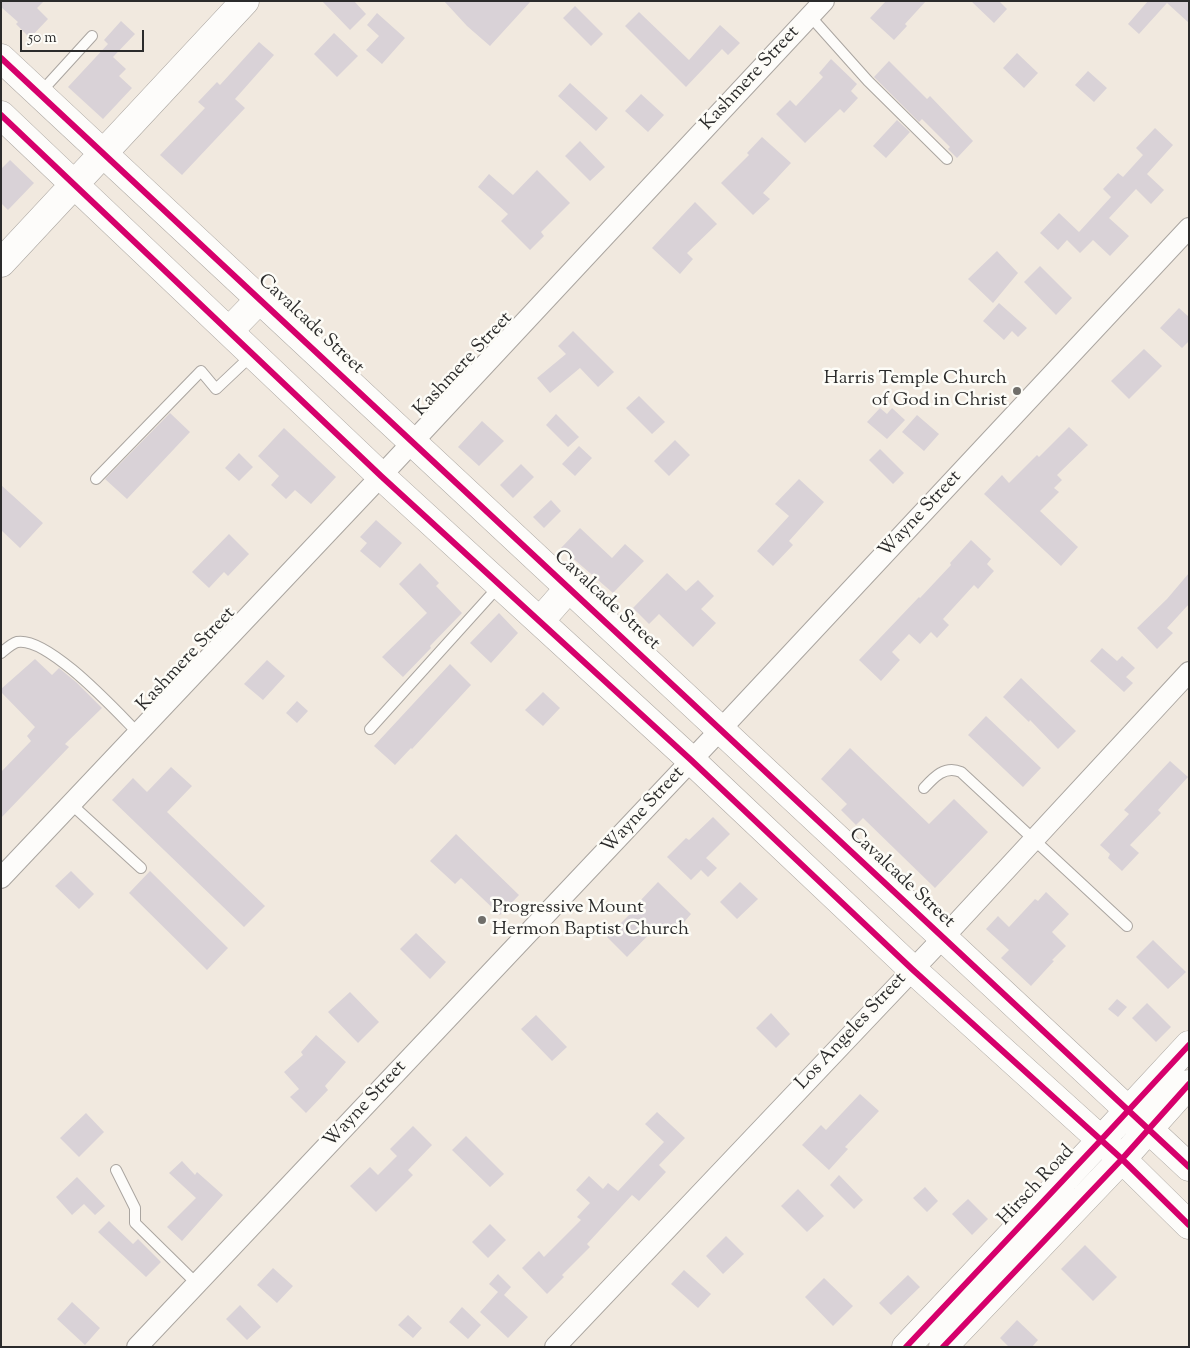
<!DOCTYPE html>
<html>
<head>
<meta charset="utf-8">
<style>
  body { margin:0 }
  #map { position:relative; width:1190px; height:1348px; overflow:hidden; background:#f1e9df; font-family:"Sorts Mill Goudy",serif }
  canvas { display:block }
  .frame { position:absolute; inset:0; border:2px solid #2b2b2b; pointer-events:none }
  .scale { position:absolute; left:20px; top:30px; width:124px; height:22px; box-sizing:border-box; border:2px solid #2b2b2b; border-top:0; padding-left:6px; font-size:15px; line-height:18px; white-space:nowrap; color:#2b2b2b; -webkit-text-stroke:4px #fdfcf7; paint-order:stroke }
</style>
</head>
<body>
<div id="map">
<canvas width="1190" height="1348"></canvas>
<div class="frame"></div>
<div class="scale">50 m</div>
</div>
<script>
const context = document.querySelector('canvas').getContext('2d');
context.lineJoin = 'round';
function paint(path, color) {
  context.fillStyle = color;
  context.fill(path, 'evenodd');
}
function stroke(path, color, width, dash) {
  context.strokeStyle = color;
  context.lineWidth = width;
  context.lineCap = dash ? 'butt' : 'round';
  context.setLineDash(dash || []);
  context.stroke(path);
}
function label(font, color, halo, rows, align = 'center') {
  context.font = font + ' "Sorts Mill Goudy",serif';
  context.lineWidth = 5;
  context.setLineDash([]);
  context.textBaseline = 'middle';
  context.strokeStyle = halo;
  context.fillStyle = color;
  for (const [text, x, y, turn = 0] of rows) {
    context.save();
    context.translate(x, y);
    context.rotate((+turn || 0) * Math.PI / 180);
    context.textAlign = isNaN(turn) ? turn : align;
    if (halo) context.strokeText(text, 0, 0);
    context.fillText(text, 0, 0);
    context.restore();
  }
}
paint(new Path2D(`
  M 1,1 L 44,1 L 37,8 L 48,19 L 30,38 L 16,24 L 18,22 L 1,7 Z
  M 322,1 L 354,1 L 366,14 L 350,30 Z
  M 444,1 L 531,1 L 490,46 L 467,26 Z
  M 886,1 L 926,1 L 905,24 L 907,26 L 894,40 L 870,18 Z
  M 971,1 L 999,1 L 1007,9 L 994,23 Z
  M 1148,1 L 1189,1 L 1189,23 L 1167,3 L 1139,34 L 1128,24 Z
  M 575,6 L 603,34 L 591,46 L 563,18 Z
  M 639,12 L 689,60 L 720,25 L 740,43 L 728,55 L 722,49 L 686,87 L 625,26 Z
  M 377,13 L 405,38 L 382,64 L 366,50 L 379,36 L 367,25 Z
  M 121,21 L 135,34 L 113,57 L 126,69 L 119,76 L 132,88 L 103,119 L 68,87 L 108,44 L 104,40 Z
  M 334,33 L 358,56 L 337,77 L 314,54 Z
  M 259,42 L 274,55 L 235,99 L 245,108 L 182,175 L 160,155 L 205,108 L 198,102 L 217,82 L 220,85 Z
  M 1017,53 L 1038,73 L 1024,88 L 1003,68 Z
  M 831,59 L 857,84 L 851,91 L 858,98 L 844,113 L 840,109 L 805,143 L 776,114 L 790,100 L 796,106 L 823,77 L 819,73 Z
  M 889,61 L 927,99 L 930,96 L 973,141 L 957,158 L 948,149 L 950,147 L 922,119 L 919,122 L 874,77 Z
  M 1088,71 L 1107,88 L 1094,102 L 1075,85 Z
  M 570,83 L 608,118 L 596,131 L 558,96 Z
  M 641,94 L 664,115 L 648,132 L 625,111 Z
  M 897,120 L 910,132 L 886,158 L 873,146 Z
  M 1155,128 L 1173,145 L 1147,174 L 1164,190 L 1151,204 L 1136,189 L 1109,218 L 1129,236 L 1110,256 L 1093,240 L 1080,253 L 1067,240 L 1058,250 L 1040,233 L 1059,213 L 1079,232 L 1111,197 L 1103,189 L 1118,173 L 1123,177 L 1143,155 L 1136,148 Z
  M 762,137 L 791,163 L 763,193 L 770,199 L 753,215 L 721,183 L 749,155 L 747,153 Z
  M 580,141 L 605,167 L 590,181 L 565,156 Z
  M 10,160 L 34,183 L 8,210 L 1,203 L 1,169 Z
  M 537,170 L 570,203 L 541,232 L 544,236 L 530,250 L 501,221 L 508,214 L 478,187 L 489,174 L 513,195 Z
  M 695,202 L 717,224 L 687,253 L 693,259 L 680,274 L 652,248 Z
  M 997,251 L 1018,273 L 993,303 L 968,279 Z
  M 1040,266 L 1072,298 L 1056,315 L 1024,282 Z
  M 999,303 L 1027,328 L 1018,337 L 1012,331 L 1004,340 L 983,321 Z
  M 1179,308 L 1189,317 L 1189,341 L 1182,348 L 1160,328 Z
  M 573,331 L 614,372 L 598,387 L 580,368 L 550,393 L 537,378 L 566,354 L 558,346 Z
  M 1144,349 L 1162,366 L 1129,399 L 1111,381 Z
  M 639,396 L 665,422 L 652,434 L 626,408 Z
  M 880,408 L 887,414 L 892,408 L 905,420 L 887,439 L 867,422 Z
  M 170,413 L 190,432 L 127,499 L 105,479 Z
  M 556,414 L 579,437 L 568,447 L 546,425 Z
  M 917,415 L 939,434 L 924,451 L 902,432 Z
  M 482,421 L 504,441 L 479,466 L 458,447 Z
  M 1069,427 L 1088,445 L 1057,475 L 1062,480 L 1054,488 L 1059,492 L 1040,511 L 1078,547 L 1061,566 L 984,494 L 1002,475 L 1009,483 L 1037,455 L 1039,457 Z
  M 284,428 L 336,477 L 311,504 L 295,490 L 286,499 L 271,485 L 279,476 L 258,456 Z
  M 675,440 L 690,455 L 669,476 L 654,461 Z
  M 579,446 L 592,458 L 575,476 L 562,464 Z
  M 880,449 L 904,473 L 893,484 L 869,460 Z
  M 239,453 L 253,467 L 239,481 L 225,468 Z
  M 521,464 L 534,477 L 513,498 L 500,485 Z
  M 799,479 L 824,502 L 789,541 L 793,545 L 773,566 L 757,551 L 789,516 L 775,504 Z
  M 1,485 L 43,523 L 20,548 L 1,530 Z
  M 551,500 L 561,511 L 544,528 L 533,517 Z
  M 376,520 L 402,543 L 380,568 L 360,551 L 367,543 L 360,537 Z
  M 580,528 L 612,558 L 625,544 L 644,561 L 613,593 L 561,548 Z
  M 229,534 L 249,554 L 228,576 L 224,572 L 209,588 L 192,572 Z
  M 971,540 L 991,559 L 987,564 L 994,571 L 978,589 L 974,585 L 943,619 L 949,625 L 937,638 L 931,632 L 920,644 L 909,634 L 892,652 L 900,660 L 881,681 L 859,660 L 919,597 L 920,598 L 951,565 L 950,563 Z
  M 420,563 L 439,583 L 436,586 L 462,613 L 430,646 L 431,648 L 403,677 L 382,657 L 427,613 L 399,584 Z
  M 667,573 L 686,591 L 698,580 L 714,596 L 701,609 L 716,623 L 693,647 L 659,614 L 649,624 L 633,608 Z
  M 1189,573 L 1189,604 L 1167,628 L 1173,633 L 1157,649 L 1137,628 L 1167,599 Z
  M 499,613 L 518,633 L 491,663 L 470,643 Z
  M 1102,648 L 1117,661 L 1122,656 L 1135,668 L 1126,677 L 1133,683 L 1124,692 L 1090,661 Z
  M 35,659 L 52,675 L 59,668 L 76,682 L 102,708 L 65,744 L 69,747 L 1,818 L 1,772 L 31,741 L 27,736 L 35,727 L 1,692 L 1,689 Z
  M 267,660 L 285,676 L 263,700 L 244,684 Z
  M 450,664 L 471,685 L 412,749 L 411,748 L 395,765 L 374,746 Z
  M 1021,678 L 1076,731 L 1058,749 L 1030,720 L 1029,722 L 1003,697 Z
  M 543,692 L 560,708 L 543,726 L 525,710 Z
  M 297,701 L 308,711 L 297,723 L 286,713 Z
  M 986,716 L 1041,768 L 1023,787 L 968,735 Z
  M 850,748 L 929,824 L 954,799 L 988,832 L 935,888 L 863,818 L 856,825 L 841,810 L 847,804 L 821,779 Z
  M 1170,761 L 1188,777 L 1158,810 L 1161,813 L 1130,845 L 1139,853 L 1122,871 L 1108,858 L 1110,854 L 1100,845 L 1129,814 L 1124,810 Z
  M 171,767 L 192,786 L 167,812 L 265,906 L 244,927 L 112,800 L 133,778 L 147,792 Z
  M 713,817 L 730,834 L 706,858 L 717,868 L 708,877 L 701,870 L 691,880 L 667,857 L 686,838 L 689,840 Z
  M 456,834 L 519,895 L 500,915 L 461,878 L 455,884 L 430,861 Z
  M 71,871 L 94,894 L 79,909 L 55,886 Z
  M 150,871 L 228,948 L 207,970 L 129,893 Z
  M 658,882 L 691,914 L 673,935 L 660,923 L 627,957 L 607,937 L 640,904 L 638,903 Z
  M 740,882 L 758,899 L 737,919 L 720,902 Z
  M 1046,892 L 1069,914 L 1052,932 L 1066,946 L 1052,960 L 1054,961 L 1031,986 L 1001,958 L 1009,950 L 986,929 L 998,916 L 1009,927 L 1035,899 L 1038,901 Z
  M 416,933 L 446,962 L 430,979 L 400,949 Z
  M 1153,940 L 1186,972 L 1168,989 L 1136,957 Z
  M 350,992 L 379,1022 L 358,1043 L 328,1012 Z
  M 1117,999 L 1127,1007 L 1118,1017 L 1108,1009 Z
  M 1147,1003 L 1171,1027 L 1156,1042 L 1132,1018 Z
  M 771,1013 L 790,1034 L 776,1048 L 756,1028 Z
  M 536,1015 L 567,1047 L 552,1061 L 521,1029 Z
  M 316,1035 L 346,1062 L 325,1086 L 328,1090 L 306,1113 L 290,1097 L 299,1089 L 284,1072 L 303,1055 L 301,1052 Z
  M 860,1094 L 879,1111 L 845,1147 L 848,1149 L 829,1170 L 802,1145 L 821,1125 L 826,1130 Z
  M 657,1112 L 685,1138 L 659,1165 L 666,1172 L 639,1201 L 632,1195 L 587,1244 L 590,1247 L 562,1275 L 564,1277 L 547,1294 L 522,1268 L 539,1251 L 544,1257 L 581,1220 L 577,1217 L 590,1203 L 576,1190 L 589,1176 L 603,1189 L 608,1183 L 618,1191 L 664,1142 L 645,1124 Z
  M 86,1113 L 104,1132 L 79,1157 L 60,1138 Z
  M 413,1126 L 432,1145 L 408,1170 L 413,1175 L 376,1212 L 350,1186 L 370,1167 L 378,1175 L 397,1156 L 390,1149 Z
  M 466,1136 L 504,1174 L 490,1187 L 452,1150 Z
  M 182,1161 L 195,1175 L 197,1172 L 223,1195 L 182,1241 L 167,1227 L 196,1198 L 169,1173 Z
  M 839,1175 L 863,1200 L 854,1209 L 830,1185 Z
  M 77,1177 L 105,1206 L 95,1215 L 84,1204 L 72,1215 L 56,1197 Z
  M 925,1187 L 938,1201 L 927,1212 L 913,1198 Z
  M 798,1189 L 824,1216 L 807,1232 L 781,1206 Z
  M 968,1199 L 988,1219 L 972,1235 L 952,1214 Z
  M 109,1221 L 133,1244 L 138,1239 L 161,1262 L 146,1277 L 98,1232 Z
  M 490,1224 L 506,1240 L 488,1258 L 472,1242 Z
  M 726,1236 L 744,1254 L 723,1274 L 706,1256 Z
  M 1085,1245 L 1117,1277 L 1093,1301 L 1061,1269 Z
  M 273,1268 L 293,1286 L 277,1303 L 257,1285 Z
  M 684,1270 L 711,1294 L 698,1308 L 671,1284 Z
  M 498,1274 L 511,1287 L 504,1295 L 528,1317 L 508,1338 L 480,1312 L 498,1292 L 489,1284 Z
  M 908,1275 L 920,1287 L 891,1315 L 879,1303 Z
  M 824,1278 L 853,1306 L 833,1326 L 805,1297 Z
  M 72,1302 L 100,1328 L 85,1345 L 57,1319 Z
  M 240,1305 L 261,1327 L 247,1340 L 226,1319 Z
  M 462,1307 L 481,1325 L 468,1339 L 449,1322 Z
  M 408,1315 L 422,1328 L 413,1338 L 398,1325 Z
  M 1017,1320 L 1038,1340 L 1032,1347 L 1009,1347 L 1000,1338 Z`), '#d9d2d7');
const lane = new Path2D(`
  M 810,16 L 868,81 L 947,159
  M 40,93 L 92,36
  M 96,479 L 201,371 L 216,389 L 252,355
  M 1,653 C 6,649 11,644 17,642 C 48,636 116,711 138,733
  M 370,729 L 499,586
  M 924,788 C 934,777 945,765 961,772 L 1127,926
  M 71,804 L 141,868
  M 116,1170 L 135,1208 L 135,1223 L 197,1284`);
const street = new Path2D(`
  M 1,878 L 381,476 L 824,1
  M 137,1347 L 721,729 L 1189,228
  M 555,1347 L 942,939 L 1189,672`);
const secondary = new Path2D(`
  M 1,58 L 1189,1167
  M 1,115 L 381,476 L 691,760 L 912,969 L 1122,1159 L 1189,1225
  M 1,263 L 245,1
  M 229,331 L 260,299
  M 540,621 L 569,588
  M 906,1347 L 1101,1140 L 1189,1045
  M 943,1347 L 1122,1159 L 1189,1084`);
stroke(lane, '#aaa5a0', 12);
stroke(street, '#aaa5a0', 22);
stroke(secondary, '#aaa5a0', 29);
stroke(lane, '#fdfcfa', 10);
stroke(street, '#fdfcfa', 20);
stroke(secondary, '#fdfcfa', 28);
stroke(new Path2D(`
  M 1,58 L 1189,1167
  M 1,115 L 381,476 L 691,760 L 912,969 L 1122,1159 L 1189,1225
  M 906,1347 L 1101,1140 L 1189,1045
  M 943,1347 L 1122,1159 L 1189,1084`), '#d6006c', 6);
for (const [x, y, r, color] of [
  [1017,391,5,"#706e6a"],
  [482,920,5,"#706e6a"]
]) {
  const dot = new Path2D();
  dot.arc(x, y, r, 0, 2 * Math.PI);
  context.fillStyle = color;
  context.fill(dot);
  stroke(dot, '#fdfcf7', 2);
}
label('19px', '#2b2b2b', '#fdfcf7', [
  ["Kashmere Street",751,79,-47],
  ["Cavalcade Street",310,325,43],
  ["Kashmere Street",464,365,-47],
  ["Wayne Street",921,515,-47],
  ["Cavalcade Street",606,601,43],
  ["Kashmere Street",187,660,-47],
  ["Wayne Street",644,811,-47],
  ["Cavalcade Street",901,879,43],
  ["Los Angeles Street",852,1032,-47],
  ["Wayne Street",366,1105,-47],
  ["Hirsch Road",1037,1186,-47]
]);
label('19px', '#2b2b2b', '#fdfcf7', [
  ["Harris Temple Church",1007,380],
  ["of God in Christ",1007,402],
  ["Progressive Mount",492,909,"left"],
  ["Hermon Baptist Church",492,931,"left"]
], 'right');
</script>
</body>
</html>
